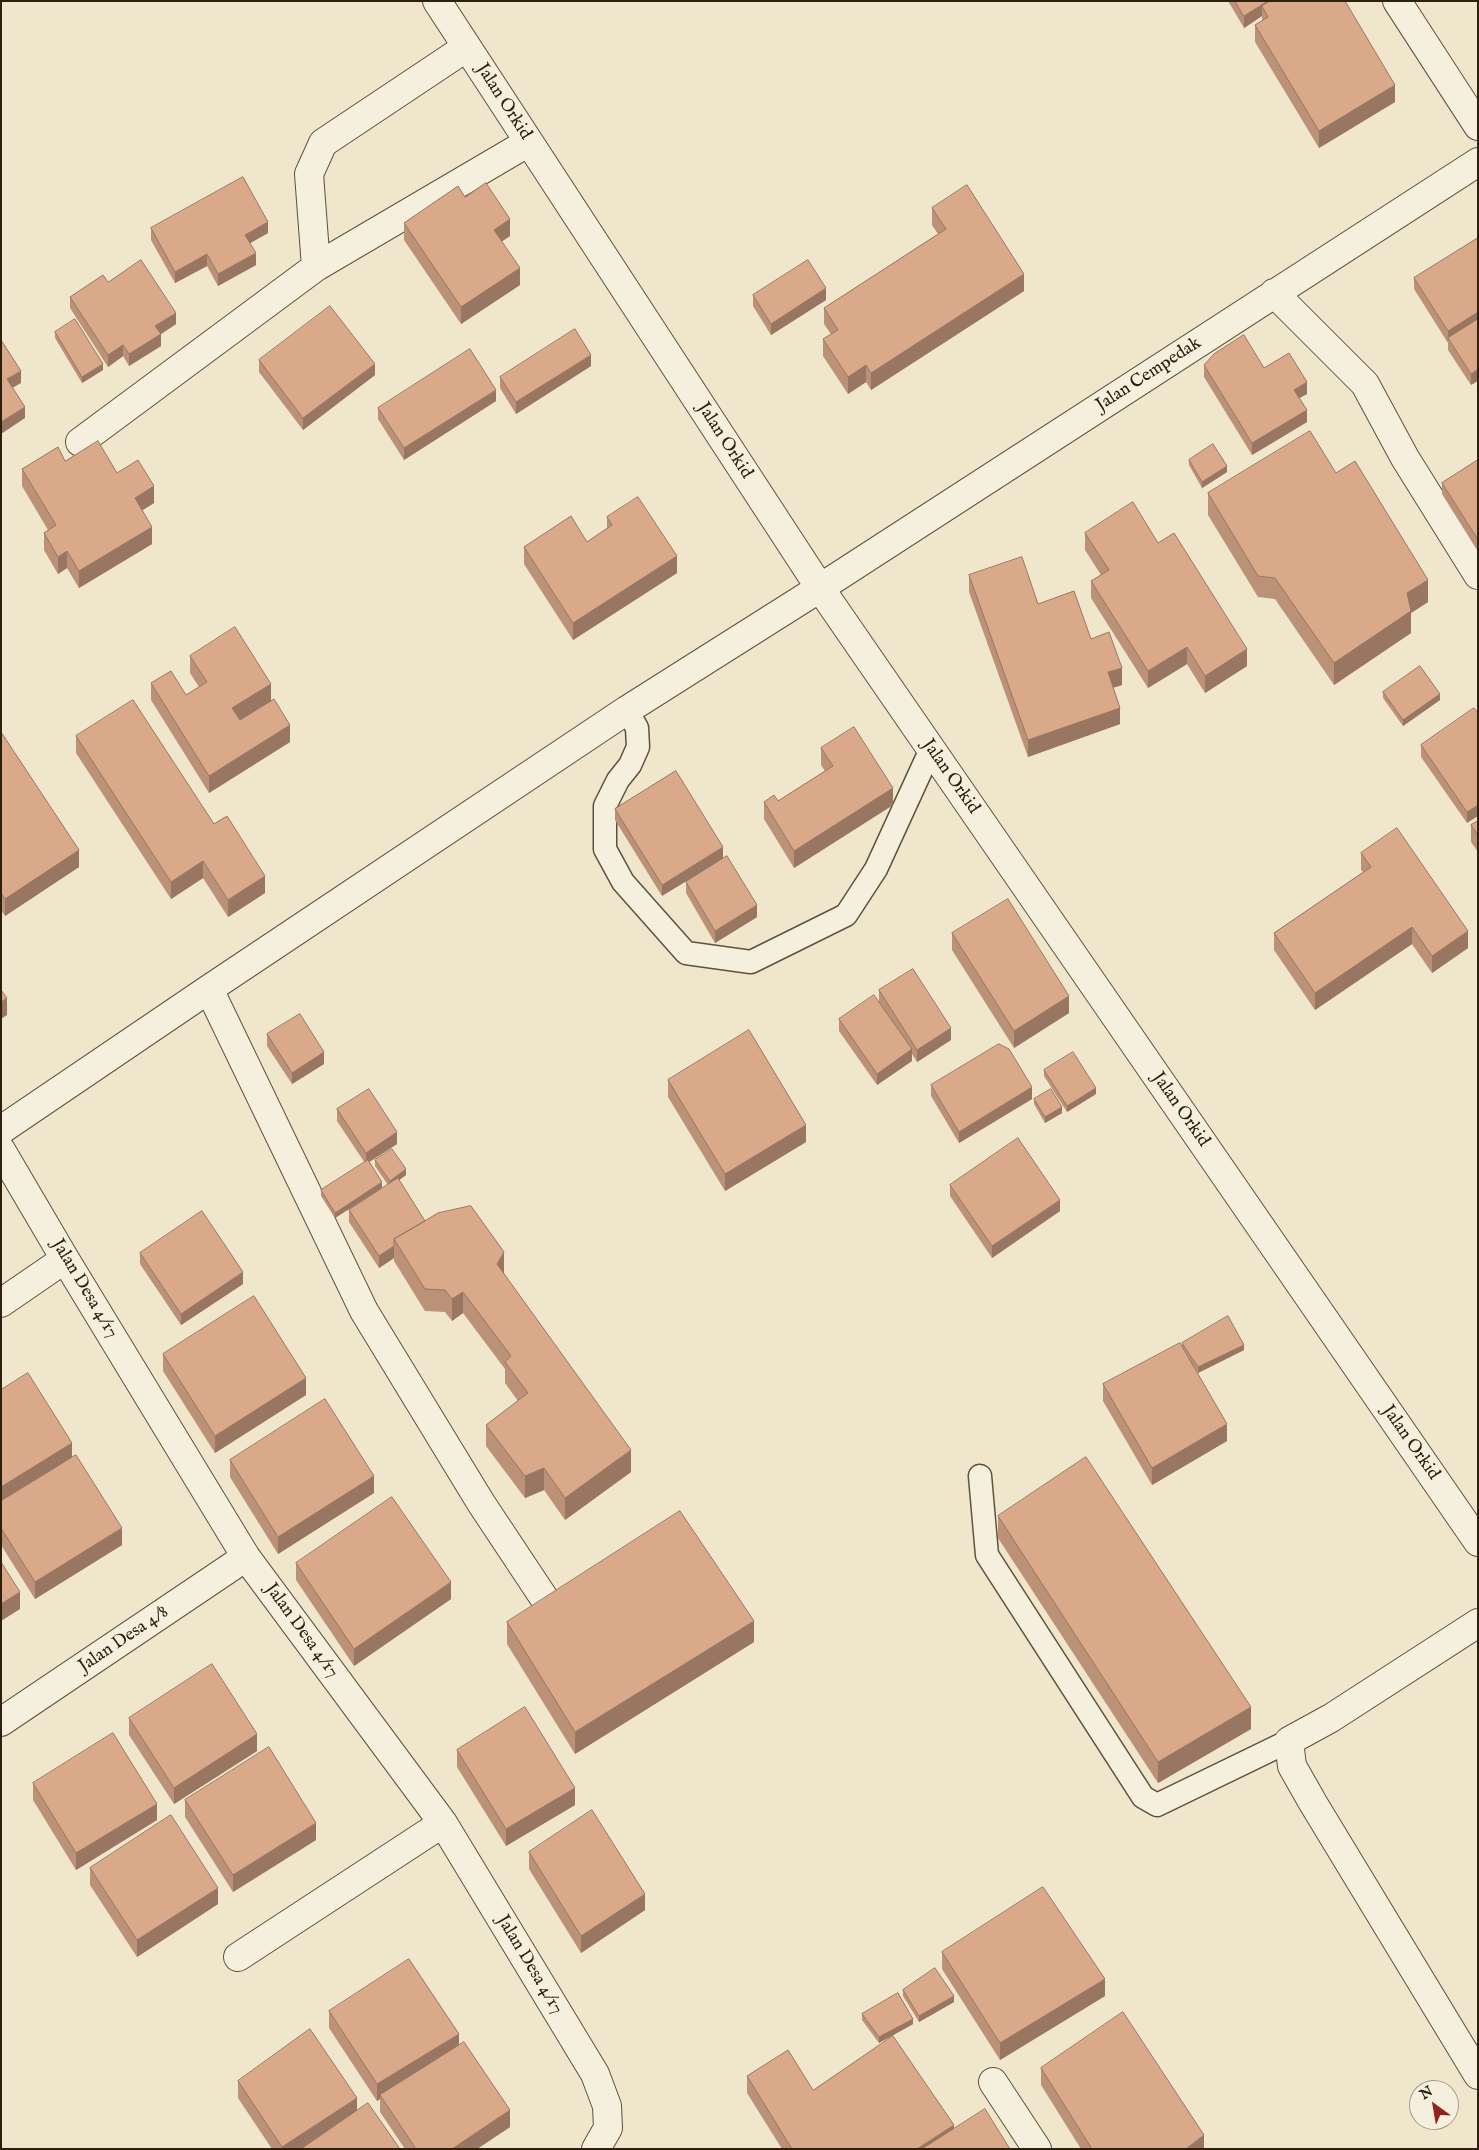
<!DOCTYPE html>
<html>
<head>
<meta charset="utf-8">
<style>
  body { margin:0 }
  #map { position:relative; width:1479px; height:2150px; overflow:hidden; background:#f0e6cb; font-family:"IM FELL English",serif }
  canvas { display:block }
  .frame { position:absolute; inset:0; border:2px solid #2d200e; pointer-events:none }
  .north { position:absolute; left:1409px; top:2080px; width:50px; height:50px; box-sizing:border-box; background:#f5efdd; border:1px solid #a59c8a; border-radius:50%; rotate:328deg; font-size:14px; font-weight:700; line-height:20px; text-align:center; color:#2d200e }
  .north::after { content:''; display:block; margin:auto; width:18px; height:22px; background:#8f2418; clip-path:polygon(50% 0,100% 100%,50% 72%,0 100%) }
</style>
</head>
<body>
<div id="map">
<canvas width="1479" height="2150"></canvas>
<div class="frame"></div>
<div class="north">N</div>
</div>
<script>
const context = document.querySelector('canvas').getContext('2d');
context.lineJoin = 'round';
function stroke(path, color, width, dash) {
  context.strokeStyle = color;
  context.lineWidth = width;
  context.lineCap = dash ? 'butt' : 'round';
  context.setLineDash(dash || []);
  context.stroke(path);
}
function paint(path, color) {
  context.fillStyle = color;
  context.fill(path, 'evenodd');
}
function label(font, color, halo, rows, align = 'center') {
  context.font = font + ' "IM FELL English",serif';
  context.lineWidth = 5;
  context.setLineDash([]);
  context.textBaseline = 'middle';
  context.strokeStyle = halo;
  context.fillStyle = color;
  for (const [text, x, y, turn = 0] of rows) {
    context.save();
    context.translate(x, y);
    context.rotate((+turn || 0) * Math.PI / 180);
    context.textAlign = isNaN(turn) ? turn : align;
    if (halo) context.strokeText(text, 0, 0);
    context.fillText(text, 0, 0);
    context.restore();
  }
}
const lane = new Path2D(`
  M 627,710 L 637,728 L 638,747 L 630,765 L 618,780 L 605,806 L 605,849 L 623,882 L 686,953 L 751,962 L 846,915 L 876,869 L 931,749
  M 980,1476 L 987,1555 L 1143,1797 L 1157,1805 L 1289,1741`);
const street = new Path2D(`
  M 437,1 L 820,588 L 1478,1542
  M 1397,1 L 1478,126
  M 316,267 L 309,174 L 323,143 L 467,47
  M 1274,293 L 1365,384 L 1405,458 L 1478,575
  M 80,442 L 316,267 L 529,142
  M 209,989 L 364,1311 L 481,1503 L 546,1601
  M 1,1130 L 209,989 L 627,710 L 820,588 L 1478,162
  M 1,1150 L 65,1259 L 246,1557 L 443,1823 L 595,2074 L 607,2106 L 608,2128 L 596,2149
  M 1,1303 L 65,1259
  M 1478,1623 L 1331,1718 L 1289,1741 L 1292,1766 L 1313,1803 L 1478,2075
  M 1,1722 L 246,1557
  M 238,1957 L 443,1823
  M 993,2082 L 1037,2149`);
stroke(lane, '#5e523d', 25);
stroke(street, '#5e523d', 30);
stroke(lane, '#f5efdd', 22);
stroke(street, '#f5efdd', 28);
paint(new Path2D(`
  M 1228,1 L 1345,1 L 1395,102 L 1319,148 L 1255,42 L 1255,25 L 1262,21 L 1262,16 L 1244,28 Z
  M 465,197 L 510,236 L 501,241 L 520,285 L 461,324 L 404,240 L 404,223 Z
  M 932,208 L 1024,291 L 871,390 L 866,382 L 848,394 L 823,356 L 823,339 L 831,334 L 824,324 L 824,308 L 938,234 L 932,225 Z
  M 151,228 L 268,233 L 250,243 L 256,265 L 218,286 L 207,266 L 175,283 L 151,240 Z
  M 1478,238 L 1471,385 L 1448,350 L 1448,342 L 1448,343 L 1414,289 L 1414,278 Z
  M 108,282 L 176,324 L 161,334 L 161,346 L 129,366 L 123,356 L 108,367 L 70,308 L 70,297 Z
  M 753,295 L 826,300 L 771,335 L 753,306 Z
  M 55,332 L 103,370 L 82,383 L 55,338 Z
  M 259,360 L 375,375 L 303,430 L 259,372 Z
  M 1204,365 L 1264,368 L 1307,394 L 1299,398 L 1307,422 L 1252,455 L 1204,377 Z
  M 591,366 L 516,414 L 500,388 L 500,377 Z
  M 496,401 L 404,460 L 378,419 L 378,408 Z
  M 1189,460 L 1227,472 L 1202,488 L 1189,465 Z
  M 1478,460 L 1478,550 L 1477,550 L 1442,494 L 1442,483 Z
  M 65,461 L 117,473 L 154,503 L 142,510 L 152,544 L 79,588 L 67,568 L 58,574 L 44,550 L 44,533 L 48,530 L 22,486 L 22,469 Z
  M 1336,473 L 1428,602 L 1411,613 L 1411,633 L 1334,685 L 1275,599 L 1258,597 L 1208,515 L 1208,493 Z
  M 607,517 L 677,573 L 573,640 L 524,564 L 524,547 L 587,542 L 607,528 Z
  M 1085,533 L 1158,543 L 1247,666 L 1205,693 L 1187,664 L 1148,688 L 1091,598 L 1091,581 L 1101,575 L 1085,550 Z
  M 969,575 L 1038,604 L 1091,639 L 1122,685 L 1113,688 L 1120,724 L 1028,757 L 969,592 Z
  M 190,656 L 271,701 L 290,742 L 209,793 L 151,700 L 151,683 L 186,695 L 199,687 L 190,673 Z
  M 1383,692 L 1440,700 L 1403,726 L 1383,698 Z
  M 1478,713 L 1467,823 L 1421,757 L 1421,745 Z
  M 1,732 L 79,867 L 5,916 L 1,910 Z
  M 76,736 L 214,824 L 265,893 L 228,917 L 203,878 L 171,899 L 76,753 Z
  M 821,748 L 893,805 L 794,868 L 764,819 L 764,802 L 778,801 L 825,771 L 821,765 Z
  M 676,771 L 662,896 L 615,820 L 615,809 Z
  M 1478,821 L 1478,852 L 1471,842 L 1471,825 Z
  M 1361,853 L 1468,948 L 1432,973 L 1412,944 L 1315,1010 L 1274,950 L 1274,933 L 1363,872 L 1361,870 Z
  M 686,882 L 757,917 L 715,943 L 686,893 Z
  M 952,933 L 1069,1013 L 1014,1048 L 952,950 Z
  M 879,990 L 951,1040 L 917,1062 L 912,1054 L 912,1061 L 877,1085 L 839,1031 L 839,1019 L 879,1002 Z
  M 267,1034 L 324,1064 L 292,1084 L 267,1046 Z
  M 1044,1070 L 1096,1094 L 1067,1112 L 1044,1076 Z
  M 668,1080 L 806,1142 L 725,1191 L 668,1097 Z
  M 931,1085 L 1032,1099 L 959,1143 L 931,1096 Z
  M 1034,1099 L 1062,1113 L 1045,1123 L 1034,1104 Z
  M 337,1109 L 397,1144 L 369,1162 L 382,1188 L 335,1218 L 321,1196 L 321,1190 L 365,1163 L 337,1121 Z
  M 375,1160 L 406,1175 L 399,1180 L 425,1221 L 504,1274 L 631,1472 L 565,1520 L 544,1490 L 525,1498 L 486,1446 L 486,1425 L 518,1401 L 505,1383 L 505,1369 L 463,1313 L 452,1321 L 445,1312 L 425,1311 L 394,1261 L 394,1258 L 379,1268 L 349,1222 L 349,1210 L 388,1185 L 375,1166 Z
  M 950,1185 L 1060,1211 L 992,1258 L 950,1196 Z
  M 140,1253 L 243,1284 L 181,1325 L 140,1264 Z
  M 1182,1343 L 1244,1350 L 1198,1373 L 1192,1364 L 1227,1441 L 1152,1485 L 1103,1401 L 1103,1384 L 1182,1346 Z
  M 163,1354 L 306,1395 L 215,1453 L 163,1371 Z
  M 1,1390 L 72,1457 L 122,1545 L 35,1599 L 1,1545 Z
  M 230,1460 L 374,1493 L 278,1554 L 230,1477 Z
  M 998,1516 L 1251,1729 L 1158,1783 L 998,1538 Z
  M 296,1563 L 451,1599 L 354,1666 L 296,1580 Z
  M 507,1622 L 754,1642 L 575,1754 L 507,1644 Z
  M 129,1718 L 257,1751 L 174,1804 L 129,1735 Z
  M 457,1750 L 575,1805 L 506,1846 L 457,1767 Z
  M 33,1783 L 157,1820 L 76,1870 L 33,1800 Z
  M 185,1800 L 316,1840 L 233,1892 L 185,1817 Z
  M 529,1852 L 645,1910 L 581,1953 L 529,1869 Z
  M 90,1868 L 218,1904 L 137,1957 L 90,1885 Z
  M 942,1952 L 1105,1996 L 1000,2060 L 942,1969 Z
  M 903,1990 L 954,2002 L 919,2022 L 903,1996 Z
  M 329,2011 L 459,2045 L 510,2127 L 477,2149 L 405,2149 L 380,2112 L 380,2099 L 377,2101 L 329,2028 Z
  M 862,2014 L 913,2024 L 879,2043 L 862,2020 Z
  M 1041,2068 L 1204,2149 L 1081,2149 L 1041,2085 Z
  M 747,2076 L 813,2090 L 954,2129 L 1010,2149 L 782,2149 L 747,2093 Z
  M 238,2081 L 357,2111 L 400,2149 L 272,2149 L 238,2098 Z`), '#bb9177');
paint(new Path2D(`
  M 1268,1 L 1286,1 L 1262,6 L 1262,16 L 1244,28 L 1244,16 Z
  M 1395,85 L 1395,102 L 1319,148 L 1319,131 Z
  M 510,219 L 510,236 L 494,247 L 494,230 Z
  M 268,222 L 268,233 L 245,246 L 245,235 Z
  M 256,253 L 256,265 L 218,286 L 218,274 Z
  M 207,254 L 207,266 L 175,283 L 175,272 Z
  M 520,268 L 520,285 L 461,324 L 461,307 Z
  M 1024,274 L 1024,291 L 871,390 L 871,373 Z
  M 826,288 L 826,300 L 771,335 L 771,324 Z
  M 1478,312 L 1478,324 L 1448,338 L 1448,343 L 1448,331 Z
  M 176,313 L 176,324 L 161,334 L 161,346 L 129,366 L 129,354 L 155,326 Z
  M 123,345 L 123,356 L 108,367 L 108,355 Z
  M 591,355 L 591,366 L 516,414 L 516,402 Z
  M 103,364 L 103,370 L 82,383 L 82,377 Z
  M 375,364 L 375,375 L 303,430 L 303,418 Z
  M 866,365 L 866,382 L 848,394 L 848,377 Z
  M 1478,369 L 1478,381 L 1471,385 L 1471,374 Z
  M 21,371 L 21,383 L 7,391 L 7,379 Z
  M 1307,382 L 1307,394 L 1294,401 L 1294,390 Z
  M 496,390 L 496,401 L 404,460 L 404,448 Z
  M 25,407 L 25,418 L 1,434 L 1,422 Z
  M 1307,410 L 1307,422 L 1252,455 L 1252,443 Z
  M 1227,466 L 1227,472 L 1202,488 L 1202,482 Z
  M 154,486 L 154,503 L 135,515 L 135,498 Z
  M 152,527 L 152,544 L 79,588 L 79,571 Z
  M 67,551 L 67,568 L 58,574 L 58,557 Z
  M 677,556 L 677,573 L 573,640 L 573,623 Z
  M 1428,580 L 1428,602 L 1411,613 L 1411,633 L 1334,685 L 1334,663 L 1407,593 Z
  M 1187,647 L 1187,664 L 1148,688 L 1148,671 Z
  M 1247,649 L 1247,666 L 1205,693 L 1205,676 Z
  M 1122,668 L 1122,685 L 1108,689 L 1108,672 Z
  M 271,684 L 271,701 L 232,725 L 232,708 Z
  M 1440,694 L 1440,700 L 1403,726 L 1403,720 Z
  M 1120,708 L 1120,724 L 1028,757 L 1028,740 Z
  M 290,725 L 290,742 L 209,793 L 209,776 Z
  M 893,788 L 893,805 L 794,868 L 794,851 Z
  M 1478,805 L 1478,816 L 1467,823 L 1467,812 Z
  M 723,847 L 723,859 L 662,896 L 662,885 Z
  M 79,850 L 79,867 L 5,916 L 5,899 Z
  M 203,861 L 203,878 L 171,899 L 171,882 Z
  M 265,876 L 265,893 L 228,917 L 228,900 Z
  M 757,905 L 757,917 L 715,943 L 715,931 Z
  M 1412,927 L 1412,944 L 1315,1010 L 1315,993 Z
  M 1468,931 L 1468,948 L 1432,973 L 1432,956 Z
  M 1069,996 L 1069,1013 L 1014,1048 L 1014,1031 Z
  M 7,998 L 7,1015 L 1,1019 L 1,1002 Z
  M 951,1028 L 951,1040 L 917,1062 L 917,1050 Z
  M 912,1049 L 912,1061 L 877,1085 L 877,1074 Z
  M 324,1052 L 324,1064 L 292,1084 L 292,1073 Z
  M 1032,1087 L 1032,1099 L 959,1143 L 959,1132 Z
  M 1096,1088 L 1096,1094 L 1067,1112 L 1067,1106 Z
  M 1062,1107 L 1062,1113 L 1045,1123 L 1045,1117 Z
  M 806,1125 L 806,1142 L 725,1191 L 725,1174 Z
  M 397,1132 L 397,1144 L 366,1164 L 366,1153 Z
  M 406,1169 L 406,1175 L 390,1187 L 390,1181 Z
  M 382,1182 L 382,1188 L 335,1218 L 335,1213 Z
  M 1060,1200 L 1060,1211 L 992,1258 L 992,1246 Z
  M 394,1246 L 394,1258 L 379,1268 L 379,1256 Z
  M 504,1252 L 504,1274 L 497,1286 L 497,1264 Z
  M 243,1272 L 243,1284 L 181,1325 L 181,1314 Z
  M 463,1292 L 463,1313 L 452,1321 L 452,1299 Z
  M 1244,1345 L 1244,1350 L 1198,1373 L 1198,1367 Z
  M 306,1378 L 306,1395 L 215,1453 L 215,1436 Z
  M 1227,1424 L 1227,1441 L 1152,1485 L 1152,1468 Z
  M 72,1443 L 72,1460 L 1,1504 L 1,1487 Z
  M 631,1450 L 631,1472 L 565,1520 L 565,1498 Z
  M 544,1468 L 544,1490 L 525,1498 L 525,1476 Z
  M 374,1476 L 374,1493 L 278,1554 L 278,1537 Z
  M 122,1528 L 122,1545 L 35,1599 L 35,1582 Z
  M 451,1582 L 451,1599 L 354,1666 L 354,1649 Z
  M 20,1592 L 20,1609 L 1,1621 L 1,1604 Z
  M 754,1621 L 754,1642 L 575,1754 L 575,1732 Z
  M 1251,1707 L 1251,1729 L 1158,1783 L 1158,1762 Z
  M 257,1734 L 257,1751 L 174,1804 L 174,1788 Z
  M 575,1788 L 575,1805 L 506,1846 L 506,1829 Z
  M 157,1804 L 157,1820 L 76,1870 L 76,1853 Z
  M 316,1823 L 316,1840 L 233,1892 L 233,1875 Z
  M 218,1888 L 218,1904 L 137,1957 L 137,1940 Z
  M 645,1894 L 645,1910 L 581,1953 L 581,1936 Z
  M 1105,1979 L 1105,1996 L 1000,2060 L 1000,2043 Z
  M 954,1996 L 954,2002 L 919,2022 L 919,2016 Z
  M 913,2019 L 913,2024 L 879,2043 L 879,2037 Z
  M 459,2034 L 459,2051 L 380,2095 L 380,2099 L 377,2101 L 377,2084 Z
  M 357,2098 L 357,2115 L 306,2149 L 282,2149 L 282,2147 Z
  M 510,2110 L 510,2127 L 477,2149 L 452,2149 Z
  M 954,2125 L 954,2142 L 943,2149 L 917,2149 Z
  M 1204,2135 L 1204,2149 L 1186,2149 Z`), '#987661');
const building = new Path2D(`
  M 1235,1 L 1268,1 L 1244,16 Z
  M 1270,1 L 1345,1 L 1395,85 L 1319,131 L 1255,25 L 1268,17 L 1262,6 Z
  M 243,177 L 268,222 L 245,235 L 256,253 L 218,274 L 207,254 L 175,272 L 151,228 Z
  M 486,183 L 510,219 L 494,230 L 520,268 L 461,307 L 404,223 L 458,186 L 465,197 Z
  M 967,185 L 1024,274 L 871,373 L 866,365 L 848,377 L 823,339 L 838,330 L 824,308 L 946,229 L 932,208 Z
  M 1478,238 L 1478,312 L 1448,331 L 1414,278 Z
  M 141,260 L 176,313 L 155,326 L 161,334 L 129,354 L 123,345 L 108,355 L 70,297 L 103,275 L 108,282 Z
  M 808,260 L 826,288 L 771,324 L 753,295 Z
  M 330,306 L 375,364 L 303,418 L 259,360 Z
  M 75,319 L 103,364 L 82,377 L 55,332 Z
  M 1478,319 L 1478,369 L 1471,374 L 1448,338 Z
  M 575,329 L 591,355 L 516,402 L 500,377 Z
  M 1244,335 L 1264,368 L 1289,353 L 1307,382 L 1294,390 L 1307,410 L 1252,443 L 1204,365 L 1214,354 Z
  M 1,340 L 21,371 L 7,379 L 25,407 L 1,422 Z
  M 470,349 L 496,390 L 404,448 L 378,408 Z
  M 1310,431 L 1336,473 L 1355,461 L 1428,580 L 1407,593 L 1411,611 L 1334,663 L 1275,578 L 1258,576 L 1208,493 Z
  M 98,441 L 117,473 L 138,460 L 154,486 L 135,498 L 152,527 L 79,571 L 67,551 L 58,557 L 44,533 L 56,525 L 22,469 L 58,447 L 65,461 Z
  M 1213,444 L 1227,466 L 1202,482 L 1189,460 Z
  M 1478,460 L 1478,538 L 1477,538 L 1442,483 Z
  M 638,497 L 677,556 L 573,623 L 524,547 L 571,516 L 587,542 L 612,525 L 607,517 Z
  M 1133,502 L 1158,543 L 1174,533 L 1247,649 L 1205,676 L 1187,647 L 1148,671 L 1091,581 L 1109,570 L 1085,533 Z
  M 1022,557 L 1038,604 L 1074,591 L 1091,639 L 1109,632 L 1122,668 L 1108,672 L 1120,708 L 1028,740 L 969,575 Z
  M 235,627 L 271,684 L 232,708 L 240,720 L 274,699 L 290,725 L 209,776 L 151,683 L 171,671 L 186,695 L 207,682 L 190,656 Z
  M 1420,666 L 1440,694 L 1403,720 L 1383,692 Z
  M 133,700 L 214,824 L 227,816 L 265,876 L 228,900 L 203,861 L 171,882 L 76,736 Z
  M 1474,708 L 1478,713 L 1478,805 L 1467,812 L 1421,745 Z
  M 854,727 L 893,788 L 794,851 L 764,802 L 774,795 L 778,801 L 833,766 L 821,748 Z
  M 1,732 L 79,850 L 5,899 L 1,893 Z
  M 676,771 L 723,847 L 662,885 L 615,809 Z
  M 1478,821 L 1478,835 L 1471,825 Z
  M 1397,828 L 1468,931 L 1432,956 L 1412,927 L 1315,993 L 1274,933 L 1371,867 L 1361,853 Z
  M 727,856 L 757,905 L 715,931 L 686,882 Z
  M 1008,899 L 1069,996 L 1014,1031 L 952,933 Z
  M 913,969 L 951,1028 L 917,1050 L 879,990 Z
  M 1,990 L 7,998 L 1,1002 Z
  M 874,995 L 912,1049 L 877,1074 L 839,1019 Z
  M 300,1014 L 324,1052 L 292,1073 L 267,1034 Z
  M 749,1030 L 806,1125 L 725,1174 L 668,1080 Z
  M 999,1044 L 1009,1049 L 1032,1087 L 959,1132 L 931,1085 Z
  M 1073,1052 L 1096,1088 L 1067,1106 L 1044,1070 Z
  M 369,1089 L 397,1132 L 366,1153 L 337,1109 Z
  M 1051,1089 L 1062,1107 L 1045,1117 L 1034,1099 Z
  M 1018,1138 L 1060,1200 L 992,1246 L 950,1185 Z
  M 392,1149 L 406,1169 L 390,1181 L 375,1160 Z
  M 368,1160 L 382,1182 L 335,1213 L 321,1190 Z
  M 398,1178 L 425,1221 L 394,1239 L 394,1246 L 379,1256 L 349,1210 Z
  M 471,1206 L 504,1252 L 497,1264 L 631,1450 L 565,1498 L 544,1468 L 525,1476 L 486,1425 L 528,1393 L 505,1362 L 511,1356 L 463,1292 L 452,1299 L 445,1290 L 425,1289 L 394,1239 L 438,1213 Z
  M 202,1211 L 243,1272 L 181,1314 L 140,1253 Z
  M 254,1296 L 306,1378 L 215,1436 L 163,1354 Z
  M 1228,1316 L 1244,1345 L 1198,1367 L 1182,1343 Z
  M 1180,1343 L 1227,1424 L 1152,1468 L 1103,1384 Z
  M 28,1373 L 72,1443 L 1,1487 L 1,1390 Z
  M 325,1399 L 374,1476 L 278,1537 L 230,1460 Z
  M 76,1455 L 122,1528 L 35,1582 L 1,1528 L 1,1501 Z
  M 1086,1457 L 1251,1707 L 1158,1762 L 998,1516 Z
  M 392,1497 L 451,1582 L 354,1649 L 296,1563 Z
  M 680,1511 L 754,1621 L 575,1732 L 507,1622 Z
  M 1,1562 L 20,1592 L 1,1604 Z
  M 212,1664 L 257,1734 L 174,1788 L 129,1718 Z
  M 525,1707 L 575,1788 L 506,1829 L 457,1750 Z
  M 113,1733 L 157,1804 L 76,1853 L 33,1783 Z
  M 269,1747 L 316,1823 L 233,1875 L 185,1800 Z
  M 592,1810 L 645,1894 L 581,1936 L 529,1852 Z
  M 171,1815 L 218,1888 L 137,1940 L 90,1868 Z
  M 1043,1887 L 1105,1979 L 1000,2043 L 942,1952 Z
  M 409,1959 L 459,2034 L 377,2084 L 329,2011 Z
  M 935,1968 L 954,1996 L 919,2016 L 903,1990 Z
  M 898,1993 L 913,2019 L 879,2037 L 862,2014 Z
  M 1123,2012 L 1204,2135 L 1186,2149 L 1092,2149 L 1041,2068 Z
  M 310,2029 L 357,2098 L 282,2147 L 238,2081 Z
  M 893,2036 L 954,2125 L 917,2149 L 792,2149 L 747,2076 L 788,2050 L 813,2090 Z
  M 464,2042 L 510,2110 L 452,2149 L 416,2149 L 380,2095 Z
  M 368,2103 L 400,2149 L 301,2149 Z
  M 985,2109 L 1010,2149 L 922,2149 Z`);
paint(building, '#d9a98a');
stroke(building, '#987661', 1);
label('18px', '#2d200e', '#f5efdd', [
  ["Jalan Orkid",503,102,57],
  ["Jalan Cempedak",1149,375,-33],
  ["Jalan Orkid",724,441,57],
  ["Jalan Orkid",950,777,55],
  ["Jalan Orkid",1180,1110,55],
  ["Jalan Desa 4/17",84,1289,59],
  ["Jalan Orkid",1410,1443,55],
  ["Jalan Desa 4/17",301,1631,54],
  ["Jalan Desa 4/8",124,1640,-34],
  ["Jalan Desa 4/17",529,1965,59]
]);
</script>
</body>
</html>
